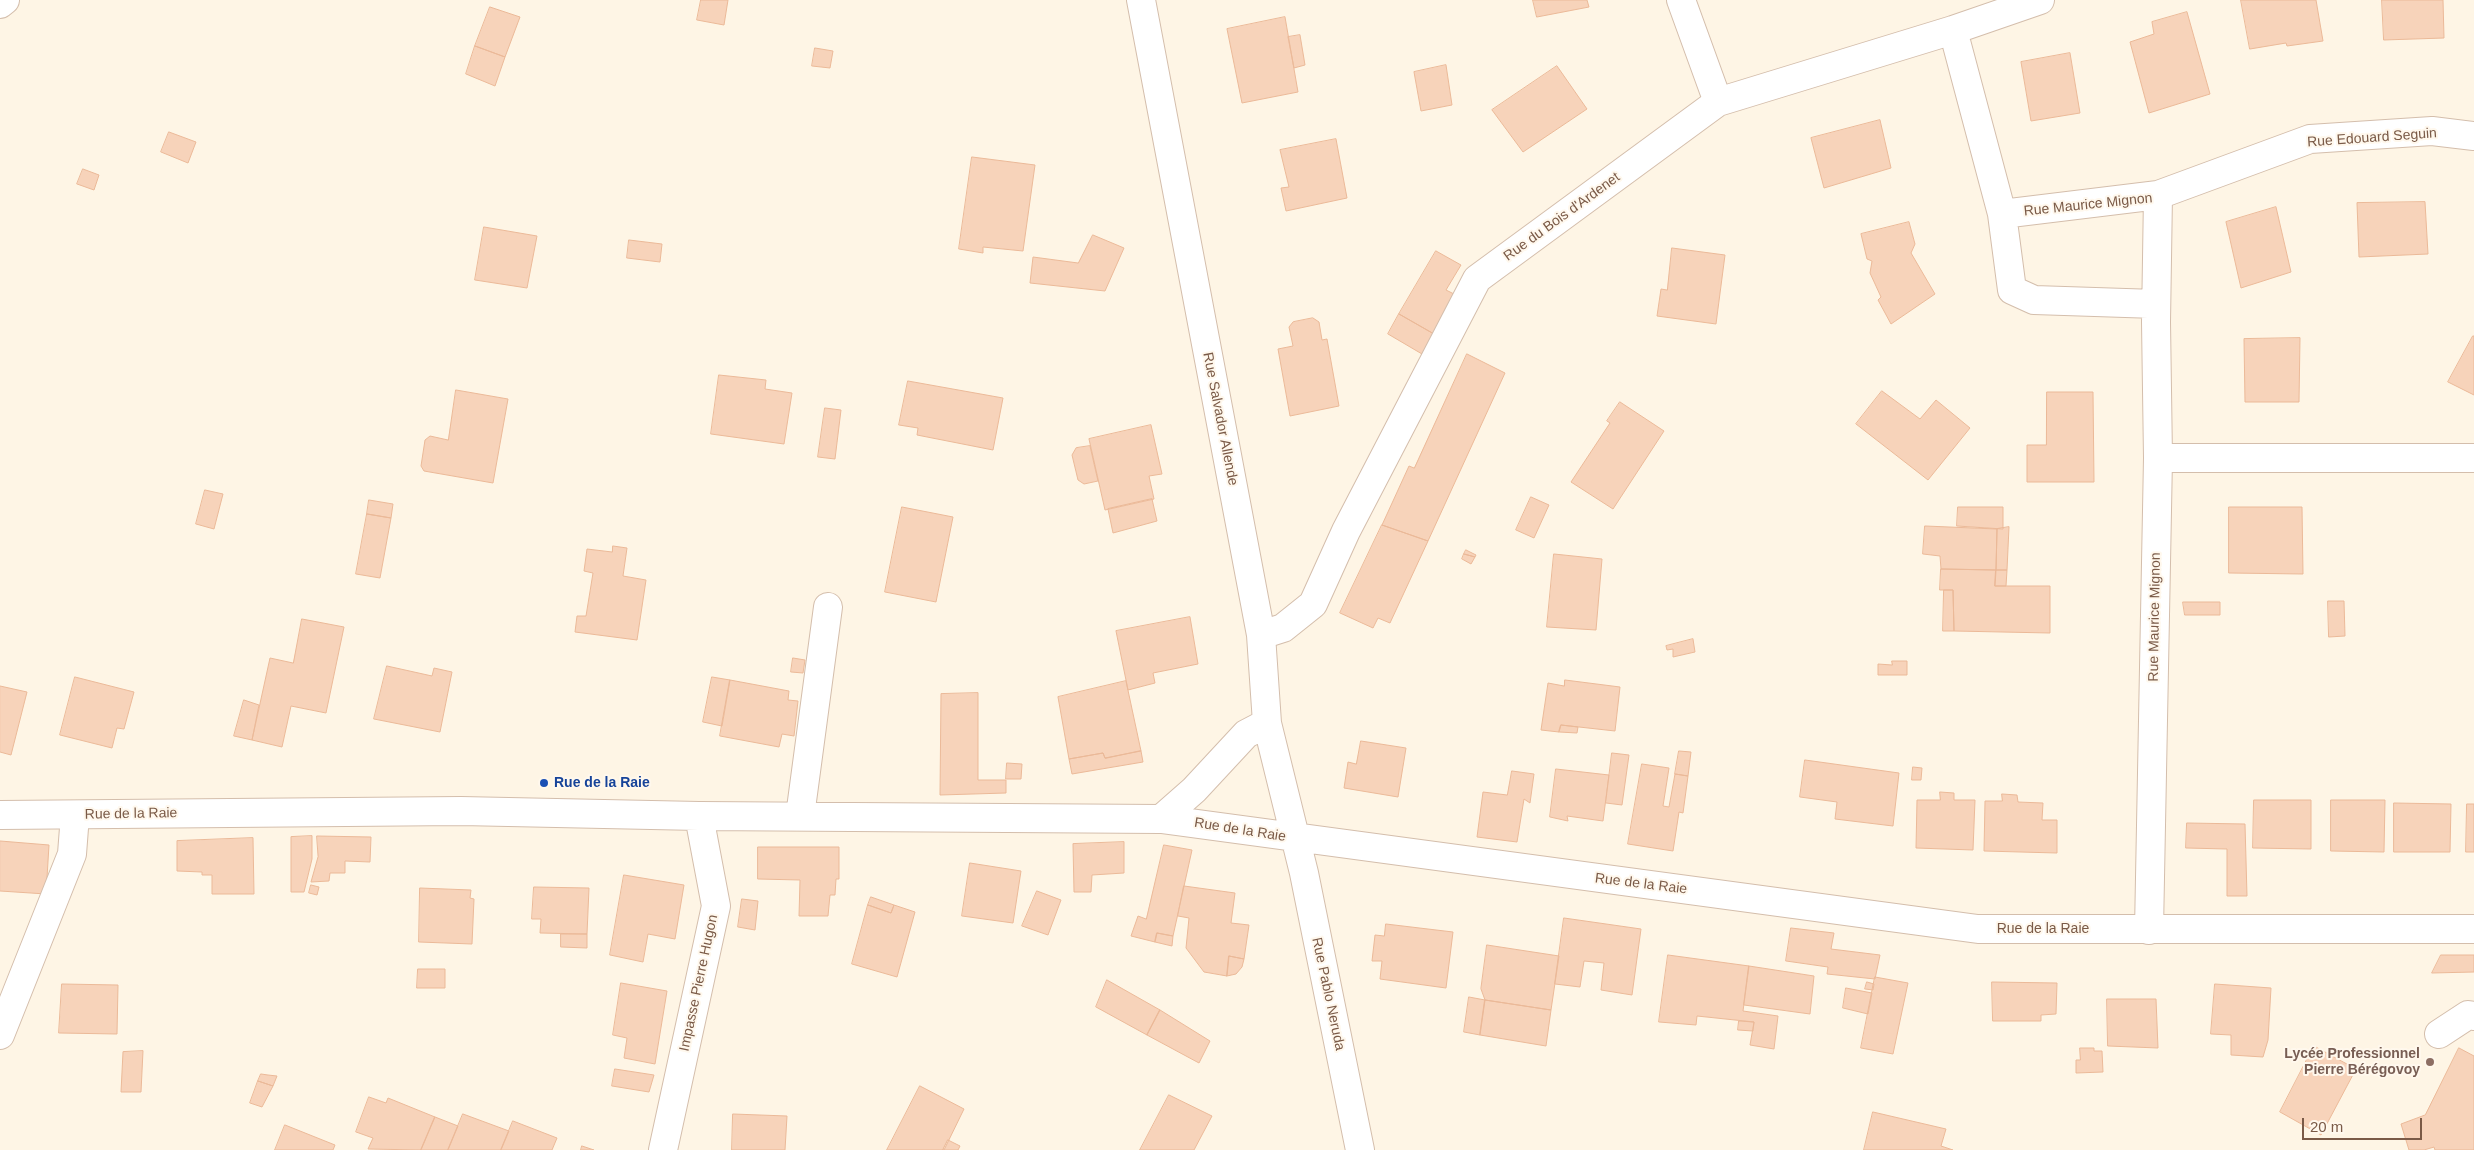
<!DOCTYPE html>
<html>
<head>
<meta charset="utf-8">
<style>
  body { margin:0 }
  #map { position:relative; width:2474px; height:1150px; overflow:hidden; background:#fef5e5; font-family:Helvetica,sans-serif }
  canvas { display:block }
  .scale { position:absolute; left:2302px; top:1118px; width:120px; height:22px; box-sizing:border-box; border:2px solid #7a5a47; border-top:0; padding-left:6px; font-size:15px; line-height:18px; white-space:nowrap; color:#7a5a47; -webkit-text-stroke:4px #fff8ed; paint-order:stroke }
</style>
</head>
<body>
<div id="map">
<canvas width="2474" height="1150"></canvas>
<div class="scale">20 m</div>
</div>
<script>
const context = document.querySelector('canvas').getContext('2d');
context.lineJoin = 'round';
function paint(path, color) {
  context.fillStyle = color;
  context.fill(path, 'evenodd');
}
function stroke(path, color, width, dash) {
  context.strokeStyle = color;
  context.lineWidth = width;
  context.lineCap = dash ? 'butt' : 'round';
  context.setLineDash(dash || []);
  context.stroke(path);
}
function label(font, color, halo, rows, align = 'center') {
  context.font = font + ' Helvetica,sans-serif';
  context.lineWidth = 4;
  context.setLineDash([]);
  context.textBaseline = 'middle';
  context.strokeStyle = halo;
  context.fillStyle = color;
  for (const [text, x, y, turn = 0] of rows) {
    context.save();
    context.translate(x, y);
    context.rotate((+turn || 0) * Math.PI / 180);
    context.textAlign = isNaN(turn) ? turn : align;
    if (halo) context.strokeText(text, 0, 0);
    context.fillText(text, 0, 0);
    context.restore();
  }
}
const building = new Path2D(`
  M 701,0 L 728,0 L 724,25 L 697,20 Z
  M 1533,0 L 1587,0 L 1589,7 L 1537,17 Z
  M 2241,0 L 2316,0 L 2323,41 L 2287,46 L 2286,43 L 2250,49 Z
  M 2382,0 L 2443,0 L 2444,38 L 2384,40 Z
  M 490,7 L 520,17 L 505,57 L 475,46 Z
  M 2187,12 L 2210,94 L 2149,113 L 2130,42 L 2154,34 L 2152,22 Z
  M 1285,17 L 1298,92 L 1242,103 L 1227,29 Z
  M 1300,35 L 1305,65 L 1294,68 L 1288,37 Z
  M 475,46 L 505,57 L 495,86 L 466,74 Z
  M 815,48 L 833,51 L 830,68 L 812,66 Z
  M 2070,53 L 2080,113 L 2031,121 L 2021,62 Z
  M 1446,65 L 1452,105 L 1421,111 L 1414,72 Z
  M 1557,66 L 1587,109 L 1523,152 L 1492,110 Z
  M 1880,120 L 1891,168 L 1824,188 L 1811,138 Z
  M 169,132 L 196,142 L 188,163 L 161,152 Z
  M 1336,139 L 1347,198 L 1286,211 L 1281,188 L 1289,187 L 1280,150 Z
  M 972,157 L 1035,165 L 1023,251 L 983,247 L 983,253 L 959,249 Z
  M 83,169 L 99,175 L 94,190 L 77,184 Z
  M 2425,202 L 2428,254 L 2359,257 L 2357,203 Z
  M 2276,207 L 2291,272 L 2241,288 L 2226,222 Z
  M 1909,222 L 1915,244 L 1911,253 L 1935,294 L 1891,324 L 1878,300 L 1881,297 L 1870,273 L 1872,261 L 1867,259 L 1861,234 Z
  M 484,227 L 537,236 L 527,288 L 475,280 Z
  M 1093,235 L 1124,248 L 1105,291 L 1030,283 L 1033,257 L 1078,263 Z
  M 629,240 L 662,244 L 660,262 L 627,258 Z
  M 1672,248 L 1725,255 L 1716,324 L 1657,316 L 1661,289 L 1667,290 Z
  M 1436,251 L 1461,265 L 1446,290 L 1456,295 L 1434,334 L 1399,314 Z
  M 1399,314 L 1434,334 L 1422,354 L 1388,334 Z
  M 1313,318 L 1319,322 L 1322,340 L 1327,339 L 1339,406 L 1290,416 L 1278,349 L 1293,346 L 1289,327 L 1293,322 Z
  M 2473,336 L 2474,336 L 2474,395 L 2448,382 Z
  M 2300,338 L 2299,402 L 2245,402 L 2244,339 Z
  M 1467,354 L 1505,373 L 1428,541 L 1382,525 L 1409,466 L 1414,468 Z
  M 719,375 L 766,380 L 765,389 L 792,393 L 784,444 L 711,434 Z
  M 908,381 L 1003,398 L 993,450 L 917,435 L 918,428 L 899,425 Z
  M 456,390 L 508,399 L 493,483 L 424,471 L 421,466 L 425,440 L 430,436 L 448,440 Z
  M 1882,391 L 1920,419 L 1936,400 L 1970,428 L 1928,480 L 1856,424 Z
  M 2047,392 L 2093,392 L 2094,482 L 2027,482 L 2027,445 L 2046,445 Z
  M 1620,402 L 1664,431 L 1613,509 L 1571,482 L 1610,423 L 1607,421 Z
  M 825,408 L 841,410 L 835,459 L 818,457 Z
  M 1151,425 L 1162,474 L 1149,476 L 1154,499 L 1105,510 L 1089,439 Z
  M 1090,446 L 1098,481 L 1084,484 L 1078,480 L 1072,455 L 1076,448 Z
  M 205,490 L 223,494 L 214,529 L 196,524 Z
  M 1531,497 L 1549,505 L 1534,538 L 1516,530 Z
  M 1152,499 L 1157,521 L 1113,533 L 1108,509 Z
  M 369,500 L 393,504 L 391,518 L 367,514 Z
  M 902,507 L 953,517 L 936,602 L 885,592 Z
  M 1958,507 L 2003,507 L 2003,529 L 1957,526 Z
  M 2229,507 L 2302,507 L 2303,574 L 2229,573 Z
  M 367,514 L 391,518 L 380,578 L 356,574 Z
  M 1382,525 L 1428,541 L 1390,623 L 1378,618 L 1373,628 L 1340,613 Z
  M 1925,526 L 1997,529 L 1996,570 L 1941,569 L 1940,556 L 1923,554 Z
  M 2009,527 L 2007,570 L 1996,570 L 1997,529 Z
  M 613,546 L 627,548 L 623,576 L 646,580 L 637,640 L 575,632 L 577,616 L 586,616 L 593,573 L 584,571 L 587,549 L 612,552 Z
  M 1466,550 L 1476,555 L 1475,557 L 1464,554 Z
  M 1464,554 L 1475,557 L 1471,564 L 1462,559 Z
  M 1554,554 L 1602,559 L 1596,630 L 1547,627 Z
  M 1941,569 L 1996,570 L 1995,586 L 2050,586 L 2050,633 L 1954,631 L 1953,590 L 1940,590 Z
  M 1996,570 L 2007,570 L 2006,586 L 1995,586 Z
  M 1944,590 L 1953,590 L 1954,631 L 1943,631 Z
  M 2328,601 L 2344,601 L 2345,636 L 2329,637 Z
  M 2183,602 L 2220,602 L 2220,615 L 2185,615 Z
  M 1190,617 L 1198,664 L 1153,673 L 1155,683 L 1128,690 L 1116,631 Z
  M 302,619 L 344,627 L 326,713 L 291,706 L 282,747 L 252,740 L 270,658 L 293,663 Z
  M 1693,639 L 1695,652 L 1673,657 L 1673,649 L 1667,650 L 1666,646 Z
  M 793,658 L 805,660 L 803,673 L 791,672 Z
  M 1892,661 L 1907,661 L 1907,675 L 1878,675 L 1878,664 L 1892,665 Z
  M 387,666 L 432,676 L 434,668 L 452,672 L 440,732 L 374,719 Z
  M 75,677 L 134,692 L 124,729 L 117,728 L 112,748 L 60,735 Z
  M 712,677 L 730,680 L 722,726 L 703,722 Z
  M 730,680 L 789,691 L 788,700 L 798,701 L 794,736 L 782,734 L 779,747 L 720,736 Z
  M 1565,680 L 1620,687 L 1615,731 L 1561,725 L 1559,732 L 1541,730 L 1548,683 L 1564,686 Z
  M 1126,681 L 1141,751 L 1105,758 L 1103,753 L 1069,759 L 1058,697 Z
  M 0,686 L 27,692 L 11,755 L 0,752 Z
  M 978,693 L 978,780 L 1006,780 L 1006,793 L 940,795 L 941,694 Z
  M 244,700 L 259,705 L 252,740 L 234,736 Z
  M 1561,725 L 1578,727 L 1577,733 L 1559,732 Z
  M 1361,741 L 1406,748 L 1398,797 L 1344,788 L 1348,762 L 1356,764 Z
  M 1141,751 L 1143,762 L 1072,774 L 1069,759 L 1103,753 L 1105,758 Z
  M 1679,751 L 1691,752 L 1688,776 L 1675,774 Z
  M 1612,753 L 1629,755 L 1622,805 L 1606,803 Z
  M 1805,760 L 1899,773 L 1893,826 L 1835,819 L 1837,802 L 1800,797 Z
  M 1007,763 L 1022,764 L 1021,779 L 1006,779 Z
  M 1642,764 L 1669,768 L 1663,806 L 1669,807 L 1675,774 L 1688,776 L 1683,813 L 1679,812 L 1673,851 L 1628,844 Z
  M 1913,767 L 1922,768 L 1921,780 L 1912,780 Z
  M 1556,769 L 1609,775 L 1603,821 L 1567,816 L 1568,821 L 1550,817 Z
  M 1512,771 L 1534,774 L 1530,803 L 1524,799 L 1517,842 L 1477,837 L 1483,792 L 1507,795 Z
  M 1940,792 L 1954,793 L 1954,800 L 1975,800 L 1973,850 L 1916,848 L 1917,800 L 1940,800 Z
  M 2002,794 L 2017,795 L 2018,802 L 2043,803 L 2042,820 L 2057,820 L 2057,853 L 1984,851 L 1985,801 L 2002,801 Z
  M 2254,800 L 2311,800 L 2311,849 L 2253,848 Z
  M 2331,800 L 2385,800 L 2384,852 L 2331,851 Z
  M 2394,803 L 2451,804 L 2450,852 L 2394,852 Z
  M 2467,804 L 2474,804 L 2474,852 L 2466,852 Z
  M 2187,823 L 2245,824 L 2247,896 L 2227,896 L 2227,849 L 2186,848 Z
  M 312,836 L 312,859 L 304,892 L 291,892 L 291,837 Z
  M 317,836 L 371,837 L 370,862 L 345,861 L 345,873 L 330,873 L 329,881 L 311,882 L 318,857 Z
  M 253,838 L 254,894 L 212,894 L 212,875 L 202,875 L 202,872 L 177,871 L 177,841 Z
  M 0,841 L 49,845 L 46,894 L 0,891 Z
  M 1124,842 L 1124,873 L 1092,875 L 1091,892 L 1074,892 L 1073,844 Z
  M 1164,845 L 1192,850 L 1173,936 L 1157,933 L 1155,942 L 1131,936 L 1138,916 L 1146,919 Z
  M 758,847 L 839,847 L 839,879 L 836,879 L 835,895 L 830,895 L 828,916 L 799,916 L 800,880 L 758,879 Z
  M 970,863 L 1021,871 L 1013,923 L 962,916 Z
  M 624,875 L 684,885 L 675,939 L 648,934 L 643,962 L 610,955 Z
  M 311,885 L 319,887 L 317,895 L 309,893 Z
  M 1184,886 L 1235,893 L 1231,923 L 1249,925 L 1244,959 L 1229,956 L 1227,976 L 1204,972 L 1186,948 L 1189,918 L 1178,916 Z
  M 534,887 L 589,888 L 587,934 L 540,933 L 541,919 L 532,919 Z
  M 420,888 L 471,890 L 470,898 L 474,899 L 472,944 L 419,942 Z
  M 1037,891 L 1061,900 L 1048,935 L 1022,926 Z
  M 871,897 L 894,905 L 891,913 L 868,905 Z
  M 742,899 L 758,901 L 755,930 L 738,927 Z
  M 868,905 L 891,913 L 894,905 L 915,912 L 897,977 L 852,964 Z
  M 1564,918 L 1641,929 L 1632,995 L 1601,990 L 1604,963 L 1584,961 L 1580,987 L 1555,984 Z
  M 1386,924 L 1453,932 L 1446,988 L 1380,979 L 1382,961 L 1372,961 L 1375,935 L 1384,936 Z
  M 1791,928 L 1834,933 L 1831,949 L 1880,955 L 1875,979 L 1827,974 L 1828,967 L 1786,961 Z
  M 1157,933 L 1173,936 L 1172,946 L 1155,942 Z
  M 561,934 L 587,934 L 587,948 L 561,947 Z
  M 1487,945 L 1559,956 L 1551,1010 L 1485,1000 L 1481,989 Z
  M 1668,955 L 1749,966 L 1743,1011 L 1778,1016 L 1774,1049 L 1750,1045 L 1754,1022 L 1697,1016 L 1696,1025 L 1659,1022 Z
  M 2441,955 L 2474,955 L 2474,972 L 2432,973 Z
  M 1229,956 L 1244,959 L 1242,967 L 1236,974 L 1227,976 Z
  M 1749,966 L 1814,976 L 1810,1014 L 1744,1005 Z
  M 418,969 L 445,969 L 445,988 L 417,988 Z
  M 1875,977 L 1908,983 L 1893,1054 L 1861,1048 Z
  M 1107,980 L 1160,1010 L 1147,1035 L 1096,1007 Z
  M 1867,982 L 1874,984 L 1873,990 L 1865,989 Z
  M 1992,982 L 2057,983 L 2056,1014 L 2041,1015 L 2041,1021 L 1993,1021 Z
  M 621,983 L 667,991 L 655,1064 L 624,1058 L 627,1038 L 613,1035 Z
  M 62,984 L 118,985 L 117,1034 L 59,1033 Z
  M 2215,984 L 2271,988 L 2268,1040 L 2263,1057 L 2231,1055 L 2231,1035 L 2211,1034 Z
  M 1846,988 L 1872,993 L 1868,1014 L 1843,1008 Z
  M 1469,997 L 1485,1000 L 1480,1035 L 1464,1032 Z
  M 2107,999 L 2156,999 L 2158,1048 L 2108,1046 Z
  M 1485,1000 L 1551,1010 L 1546,1046 L 1480,1035 Z
  M 1160,1010 L 1210,1041 L 1199,1063 L 1147,1035 Z
  M 1739,1021 L 1754,1022 L 1753,1031 L 1738,1030 Z
  M 2314,1046 L 2356,1069 L 2321,1135 L 2280,1112 Z
  M 2080,1048 L 2094,1048 L 2094,1051 L 2102,1051 L 2103,1072 L 2076,1073 L 2076,1060 L 2080,1060 Z
  M 2459,1048 L 2474,1056 L 2474,1150 L 2435,1150 L 2434,1147 L 2424,1150 L 2409,1150 L 2401,1124 L 2425,1115 Z
  M 143,1051 L 141,1092 L 121,1092 L 123,1052 Z
  M 615,1069 L 654,1075 L 649,1092 L 612,1086 Z
  M 261,1074 L 268,1075 L 277,1076 L 273,1086 L 258,1081 Z
  M 258,1081 L 273,1086 L 262,1107 L 250,1103 Z
  M 920,1086 L 964,1109 L 944,1150 L 887,1150 Z
  M 1169,1095 L 1212,1116 L 1194,1150 L 1140,1150 Z
  M 369,1097 L 386,1103 L 388,1098 L 435,1117 L 421,1150 L 368,1149 L 373,1138 L 356,1132 Z
  M 1873,1112 L 1946,1129 L 1941,1146 L 1953,1150 L 1864,1150 Z
  M 463,1114 L 509,1131 L 501,1150 L 448,1150 Z
  M 733,1114 L 787,1116 L 785,1150 L 732,1150 Z
  M 435,1117 L 458,1126 L 448,1150 L 421,1150 Z
  M 513,1121 L 557,1138 L 552,1150 L 501,1150 Z
  M 285,1125 L 335,1145 L 333,1150 L 275,1150 Z
  M 948,1140 L 960,1146 L 958,1150 L 943,1150 Z
  M 582,1146 L 594,1150 L 581,1150 Z`);
paint(building, '#f7d3ba');
stroke(building, '#ebb998', 1);
const minor = new Path2D(`
  M 1141,0 L 1261,635 L 1267,723 L 1304,873 L 1360,1150
  M 1681,0 L 1718,102
  M 0,4 L 5,0
  M 1953,30 L 2002,214 L 2158,195 L 2310,139 L 2432,131 L 2474,136
  M 2002,214 L 2012,290 L 2034,300 L 2156,304
  M 2158,458 L 2474,458
  M 1261,635 L 1283,628 L 1313,604 L 1346,531 L 1477,279 L 1718,102 L 1953,30 L 2040,0
  M 0,815 L 461,811 L 699,816 L 1161,819 L 1978,929 L 2474,929
  M 800,816 L 828,607
  M 1161,819 L 1194,790 L 1246,734 L 1267,723
  M 2149,930 L 2158,458 L 2156,322 L 2158,195
  M 2439,1034 L 2468,1015 L 2474,1016
  M 0,1035 L 72,854 L 75,815
  M 663,1150 L 716,906 L 699,816`);
stroke(minor, '#d4beac', 30);
stroke(minor, '#fff', 28);
for (const [x, y, r, color] of [
  [544,783,5,"#1a4fb4"],
  [2430,1062,5,"#8d6e63"]
]) {
  const dot = new Path2D();
  dot.arc(x, y, r, 0, 2 * Math.PI);
  context.fillStyle = color;
  context.fill(dot);
  stroke(dot, '#fff8ed', 2);
}
label('14px', '#7a5a47', '#fff8ed', [
  ["Rue Edouard Seguin",2372,138,-4],
  ["Rue Maurice Mignon",2088,205,-6],
  ["Rue du Bois d'Ardenet",1562,217,-36],
  ["Rue Salvador Allende",1220,419,79],
  ["Rue Maurice Mignon",2155,617,-89],
  ["Rue de la Raie",131,814,-1],
  ["Rue de la Raie",1240,830,9],
  ["Rue de la Raie",1641,884,7],
  ["Rue de la Raie",2043,929],
  ["Impasse Pierre Hugon",699,983,-78],
  ["Rue Pablo Neruda",1328,994,78]
]);
label('bold 14px', '#164399', '#fff8ed', [
  ["Rue de la Raie",554,783]
], 'left');
label('bold 14px', '#785e54', '#fff8ed', [
  ["Lycée Professionnel",2420,1054],
  ["Pierre Bérégovoy",2420,1070]
], 'right');
</script>
</body>
</html>
